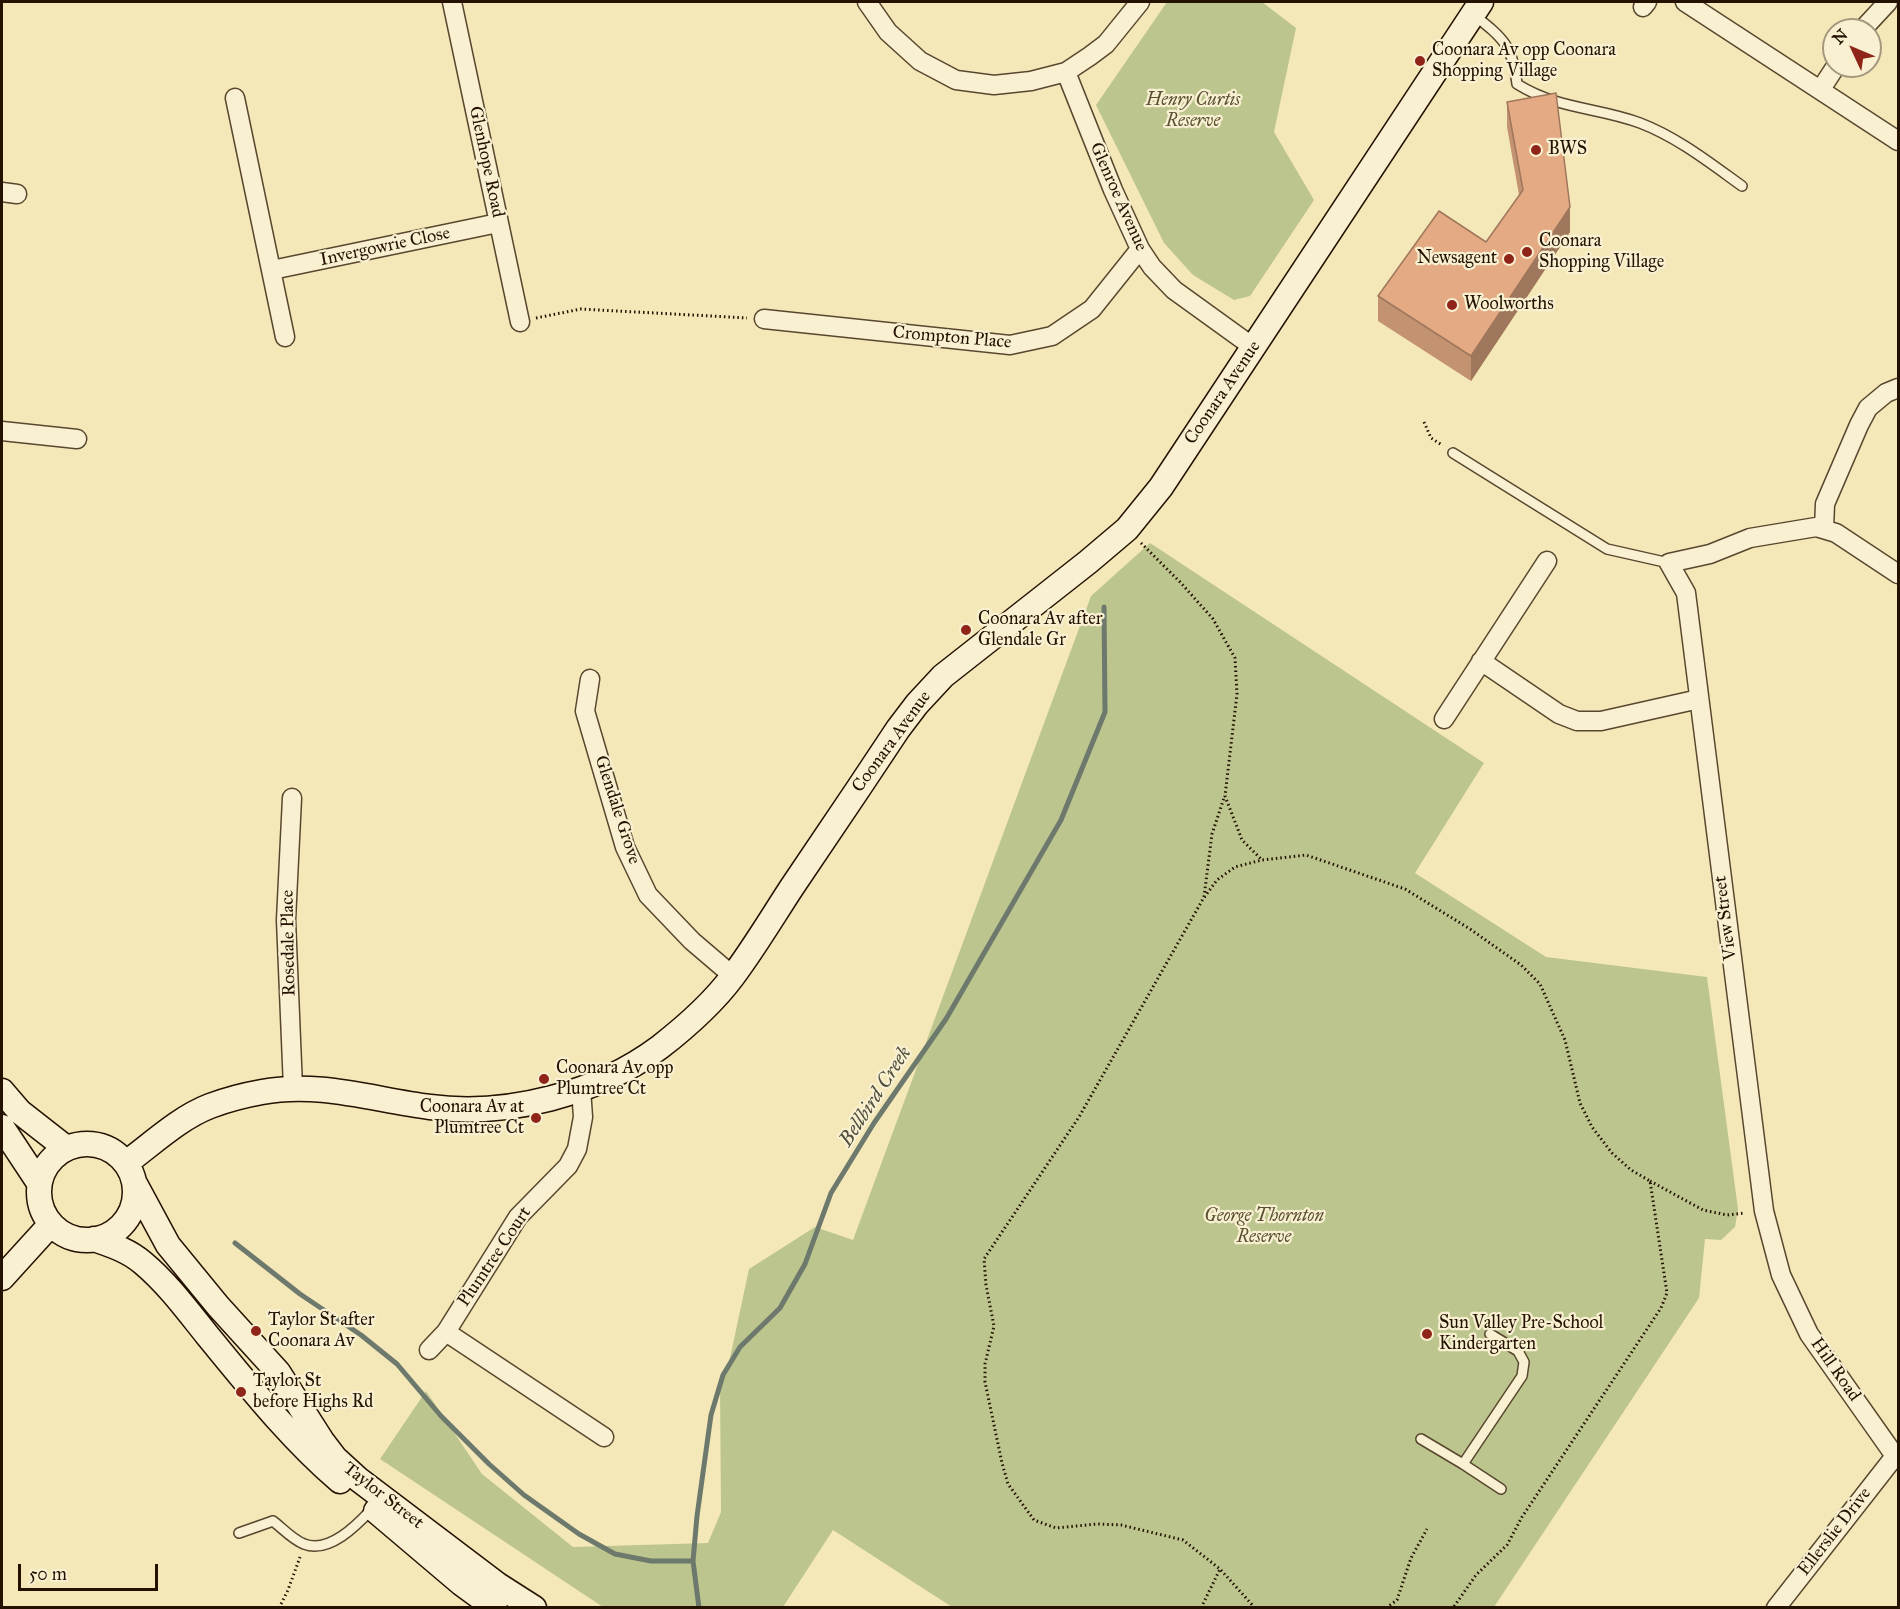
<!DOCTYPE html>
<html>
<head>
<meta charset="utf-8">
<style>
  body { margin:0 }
  #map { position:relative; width:1900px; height:1609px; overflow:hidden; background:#f5e8b8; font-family:"IM FELL Great Primer",serif }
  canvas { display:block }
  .frame { position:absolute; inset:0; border:3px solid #241100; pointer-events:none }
  .north { position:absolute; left:1822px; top:18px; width:60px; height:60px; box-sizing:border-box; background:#f8f0d1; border:2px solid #a3977d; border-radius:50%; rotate:314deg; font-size:16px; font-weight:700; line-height:24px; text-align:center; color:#241100 }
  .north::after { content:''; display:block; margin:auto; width:21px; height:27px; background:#8f2418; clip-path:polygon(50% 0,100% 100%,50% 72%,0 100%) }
  .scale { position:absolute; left:18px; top:1564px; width:140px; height:27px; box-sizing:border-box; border:3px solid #241100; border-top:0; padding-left:8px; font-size:18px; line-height:21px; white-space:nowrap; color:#241100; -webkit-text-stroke:4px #f8f0d1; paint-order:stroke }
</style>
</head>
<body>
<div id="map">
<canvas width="1900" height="1609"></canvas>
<div class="frame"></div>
<div class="north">N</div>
<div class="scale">50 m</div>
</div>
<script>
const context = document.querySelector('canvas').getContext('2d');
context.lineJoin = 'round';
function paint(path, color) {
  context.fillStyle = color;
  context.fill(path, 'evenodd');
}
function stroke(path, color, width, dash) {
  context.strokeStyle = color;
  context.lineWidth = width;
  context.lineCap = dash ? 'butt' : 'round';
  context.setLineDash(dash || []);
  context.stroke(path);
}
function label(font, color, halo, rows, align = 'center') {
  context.font = font + ' "IM FELL Great Primer",serif';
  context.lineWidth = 4.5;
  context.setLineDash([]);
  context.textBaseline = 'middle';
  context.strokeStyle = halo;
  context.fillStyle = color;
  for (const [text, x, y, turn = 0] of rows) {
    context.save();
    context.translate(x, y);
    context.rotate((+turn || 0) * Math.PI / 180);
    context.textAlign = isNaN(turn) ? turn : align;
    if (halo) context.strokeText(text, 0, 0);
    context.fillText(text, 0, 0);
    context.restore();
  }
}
paint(new Path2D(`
  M 1167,2 L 1262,2 L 1296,28 L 1274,132 L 1314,200 L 1250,296 L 1234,300 L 1193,275 L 1164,243 L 1096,105 Z
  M 1150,543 L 1484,763 L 1415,873 L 1546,957 L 1707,977 L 1738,1209 L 1735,1227 L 1721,1240 L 1705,1239 L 1699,1298 L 1494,1607 L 952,1607 L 833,1530 L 783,1607 L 603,1607 L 380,1459 L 426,1391 L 482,1474 L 573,1547 L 708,1543 L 721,1512 L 720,1386 L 730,1358 L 749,1269 L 815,1227 L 853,1240 L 1091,596 Z`), '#bcc58e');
stroke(new Path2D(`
  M 235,1243 L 300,1294 L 361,1335 L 397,1364 L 441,1416 L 489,1464 L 524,1495 L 579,1534 L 615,1554 L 651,1561 L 693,1561
  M 699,1608 L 693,1561 L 697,1516 L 711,1415 L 723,1375 L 740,1347 L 780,1308 L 805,1264 L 831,1193 L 874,1123 L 946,1019 L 1061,820 L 1105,712 L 1104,607`), '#6d796c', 5);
const lane = new Path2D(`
  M 1474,15 C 1503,38 1513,46 1517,84 C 1559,110 1597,107 1640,123 C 1677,137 1710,163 1742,186
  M 1453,453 L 1607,549 L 1669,563
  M 1421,1439 L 1463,1464 L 1522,1376 L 1524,1362 L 1518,1351 L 1490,1334
  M 1463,1464 L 1501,1489
  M 239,1533 L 273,1521 C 282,1528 293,1540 304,1544 C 329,1554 357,1525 372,1509`);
const street = new Path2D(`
  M 452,2 L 520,322
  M 867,2 L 888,32 L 920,61 L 956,80 L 994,85 L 1031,81 L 1066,72 L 1090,56 L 1106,44 L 1140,2
  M 1685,2 L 1898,141
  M 1643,7 L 1647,2
  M 1862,30 L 1888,2
  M 1066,72 L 1113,190 L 1140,249 L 1152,267 L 1174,290 L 1253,347
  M 1821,89 L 1836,66
  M 235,98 L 285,337
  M 2,192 L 17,194
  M 272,270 L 498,223
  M 764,319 L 1010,345 L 1052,336 L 1092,309 L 1140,249
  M 2,431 L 77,439
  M 1824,529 L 1825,504 L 1859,425 L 1868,408 L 1886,393 L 1898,388
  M 1898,574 L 1836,533 L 1816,527 L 1750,538 L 1710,554 L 1669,563 L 1686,593 L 1764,1211 L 1781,1275 L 1809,1334 L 1895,1456 L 1898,1459
  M 1481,661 L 1559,714 L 1577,721 L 1601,721 L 1699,699
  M 590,679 L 585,711 L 625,847 L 648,895 L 692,941 L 733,976
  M 1444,719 L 1547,561
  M 292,798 L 286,920 L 293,1088
  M 446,1332 L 604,1437
  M 429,1350 L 446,1332 L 518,1217 L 568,1166 L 577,1149 L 583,1117 L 581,1089
  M 1776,1608 L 1895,1456`);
const secondary = new Path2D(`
  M 2,1091 L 20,1112 L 66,1148
  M 2,1127 L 39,1183
  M39 1192a48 48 0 1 1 96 0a48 48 0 1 1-96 0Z
  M 126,1163 C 152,1144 179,1118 210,1106 C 226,1100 245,1095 262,1092 C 319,1081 374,1100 430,1107 C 508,1117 597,1094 660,1047 C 687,1026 713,1003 733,976 C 754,948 773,916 792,887 C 828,834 863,782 898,729 L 917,704 L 943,676 L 1088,562 L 1127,529 L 1161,487 L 1481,2
  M 134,1182 L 168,1245 L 218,1306 L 278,1372 L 322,1441 L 335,1458 L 358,1479 L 498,1585 L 534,1608
  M 94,1239 C 111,1245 128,1250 143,1263 C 167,1283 187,1310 207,1335 C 249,1386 290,1438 340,1481
  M 2,1278 L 51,1224
  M 376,1511 L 461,1583 L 495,1608`);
stroke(lane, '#58472e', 12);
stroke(street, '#58472e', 21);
stroke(secondary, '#241100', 27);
stroke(new Path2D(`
  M 536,318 L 581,309 L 747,318
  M 1424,422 L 1431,438 L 1442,445
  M 1141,543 L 1181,583 L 1213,619 L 1235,658 L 1237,694 L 1225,796 L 1242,840 L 1262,860
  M 1204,897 L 1212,834 L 1224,798
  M 1650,1181 L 1703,1210 L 1727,1215 L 1745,1213
  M 279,1608 L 288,1590 L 300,1557
  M 1201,1608 L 1220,1569
  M 1255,1608 L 1220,1569 L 1183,1540 L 1121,1525 L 1097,1524 L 1056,1528 L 1034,1520 L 1008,1484 L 1002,1463 L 985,1382 L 985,1364 L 994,1326 L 986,1285 L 984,1259 L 1079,1117 L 1203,899 L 1217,880 L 1235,867 L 1262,860 L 1306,855 L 1405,889 L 1470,929 L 1521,965 L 1540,984 L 1565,1040 L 1580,1103 L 1592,1127 L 1612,1153 L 1631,1170 L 1650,1181 L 1667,1293 L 1661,1308 L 1522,1517 L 1507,1545 L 1476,1575 L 1453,1608
  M 1386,1608 L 1397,1600 L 1411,1558 L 1427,1529`), '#241100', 3, [1.5, 3]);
stroke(lane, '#f8f0d1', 9);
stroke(street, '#f8f0d1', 18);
stroke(secondary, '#f8f0d1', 24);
paint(new Path2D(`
  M 1507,102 L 1570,232 L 1471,381 L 1378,321 L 1378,296 L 1486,242 L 1519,195 L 1507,127 Z`), '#c39271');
paint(new Path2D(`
  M 1570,207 L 1570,232 L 1471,381 L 1471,356 Z`), '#9f775c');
const building = new Path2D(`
  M 1556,93 L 1570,207 L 1471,356 L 1378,296 L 1439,211 L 1486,242 L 1523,190 L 1507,102 Z`);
paint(building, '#e3aa83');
stroke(building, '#9f775c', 1.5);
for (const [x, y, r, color] of [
  [1420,61,6,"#8f2418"],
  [1536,150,6,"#8f2418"],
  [1527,252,6,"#8f2418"],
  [1509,259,6,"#8f2418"],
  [1452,305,6,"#8f2418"],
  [966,630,6,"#8f2418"],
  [544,1079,6,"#8f2418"],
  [536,1118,6,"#8f2418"],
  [256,1331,6,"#8f2418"],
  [1427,1334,6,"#8f2418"],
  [241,1392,6,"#8f2418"]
]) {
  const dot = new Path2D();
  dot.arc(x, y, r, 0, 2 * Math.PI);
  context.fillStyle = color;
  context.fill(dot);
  stroke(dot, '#f8f0d1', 2);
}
label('18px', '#241100', '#f8f0d1', [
  ["Coonara Av opp Coonara",1432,51],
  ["Shopping Village",1432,72],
  ["BWS",1548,150],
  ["Coonara",1539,242],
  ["Shopping Village",1539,263],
  ["Newsagent",1497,259,"right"],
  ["Woolworths",1464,305],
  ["Coonara Av after",978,620],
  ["Glendale Gr",978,641],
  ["Coonara Av opp",556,1069],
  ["Plumtree Ct",556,1090],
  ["Coonara Av at",524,1108,"right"],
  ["Plumtree Ct",524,1129,"right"],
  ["Taylor St after",268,1321],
  ["Coonara Av",268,1342],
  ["Sun Valley Pre-School",1439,1324],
  ["Kindergarten",1439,1345],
  ["Taylor St",253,1382],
  ["before Highs Rd",253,1403]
], 'left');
label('italic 18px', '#595032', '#f8f0d1', [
  ["Henry Curtis",1193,101],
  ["Reserve",1193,122],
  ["George Thornton",1264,1217],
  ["Reserve",1264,1238]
]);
label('18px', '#241100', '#f8f0d1', [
  ["Glenhope Road",486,162,78],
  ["Glenroe Avenue",1118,197,66],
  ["Invergowrie Close",385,247,-12],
  ["Crompton Place",952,338,5],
  ["Coonara Avenue",1223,393,-56],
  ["Coonara Avenue",892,742,-54],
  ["Glendale Grove",617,810,72],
  ["View Street",1726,918,-97],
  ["Rosedale Place",289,943,-91],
  ["Plumtree Court",495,1257,-56],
  ["Hill Road",1835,1370,55],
  ["Taylor Street",383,1496,38],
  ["Ellerslie Drive",1835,1532,-52]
]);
label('italic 20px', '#4e4e3f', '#f8f0d1', [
  ["Bellbird Creek",876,1097,-57]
]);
</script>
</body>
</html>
